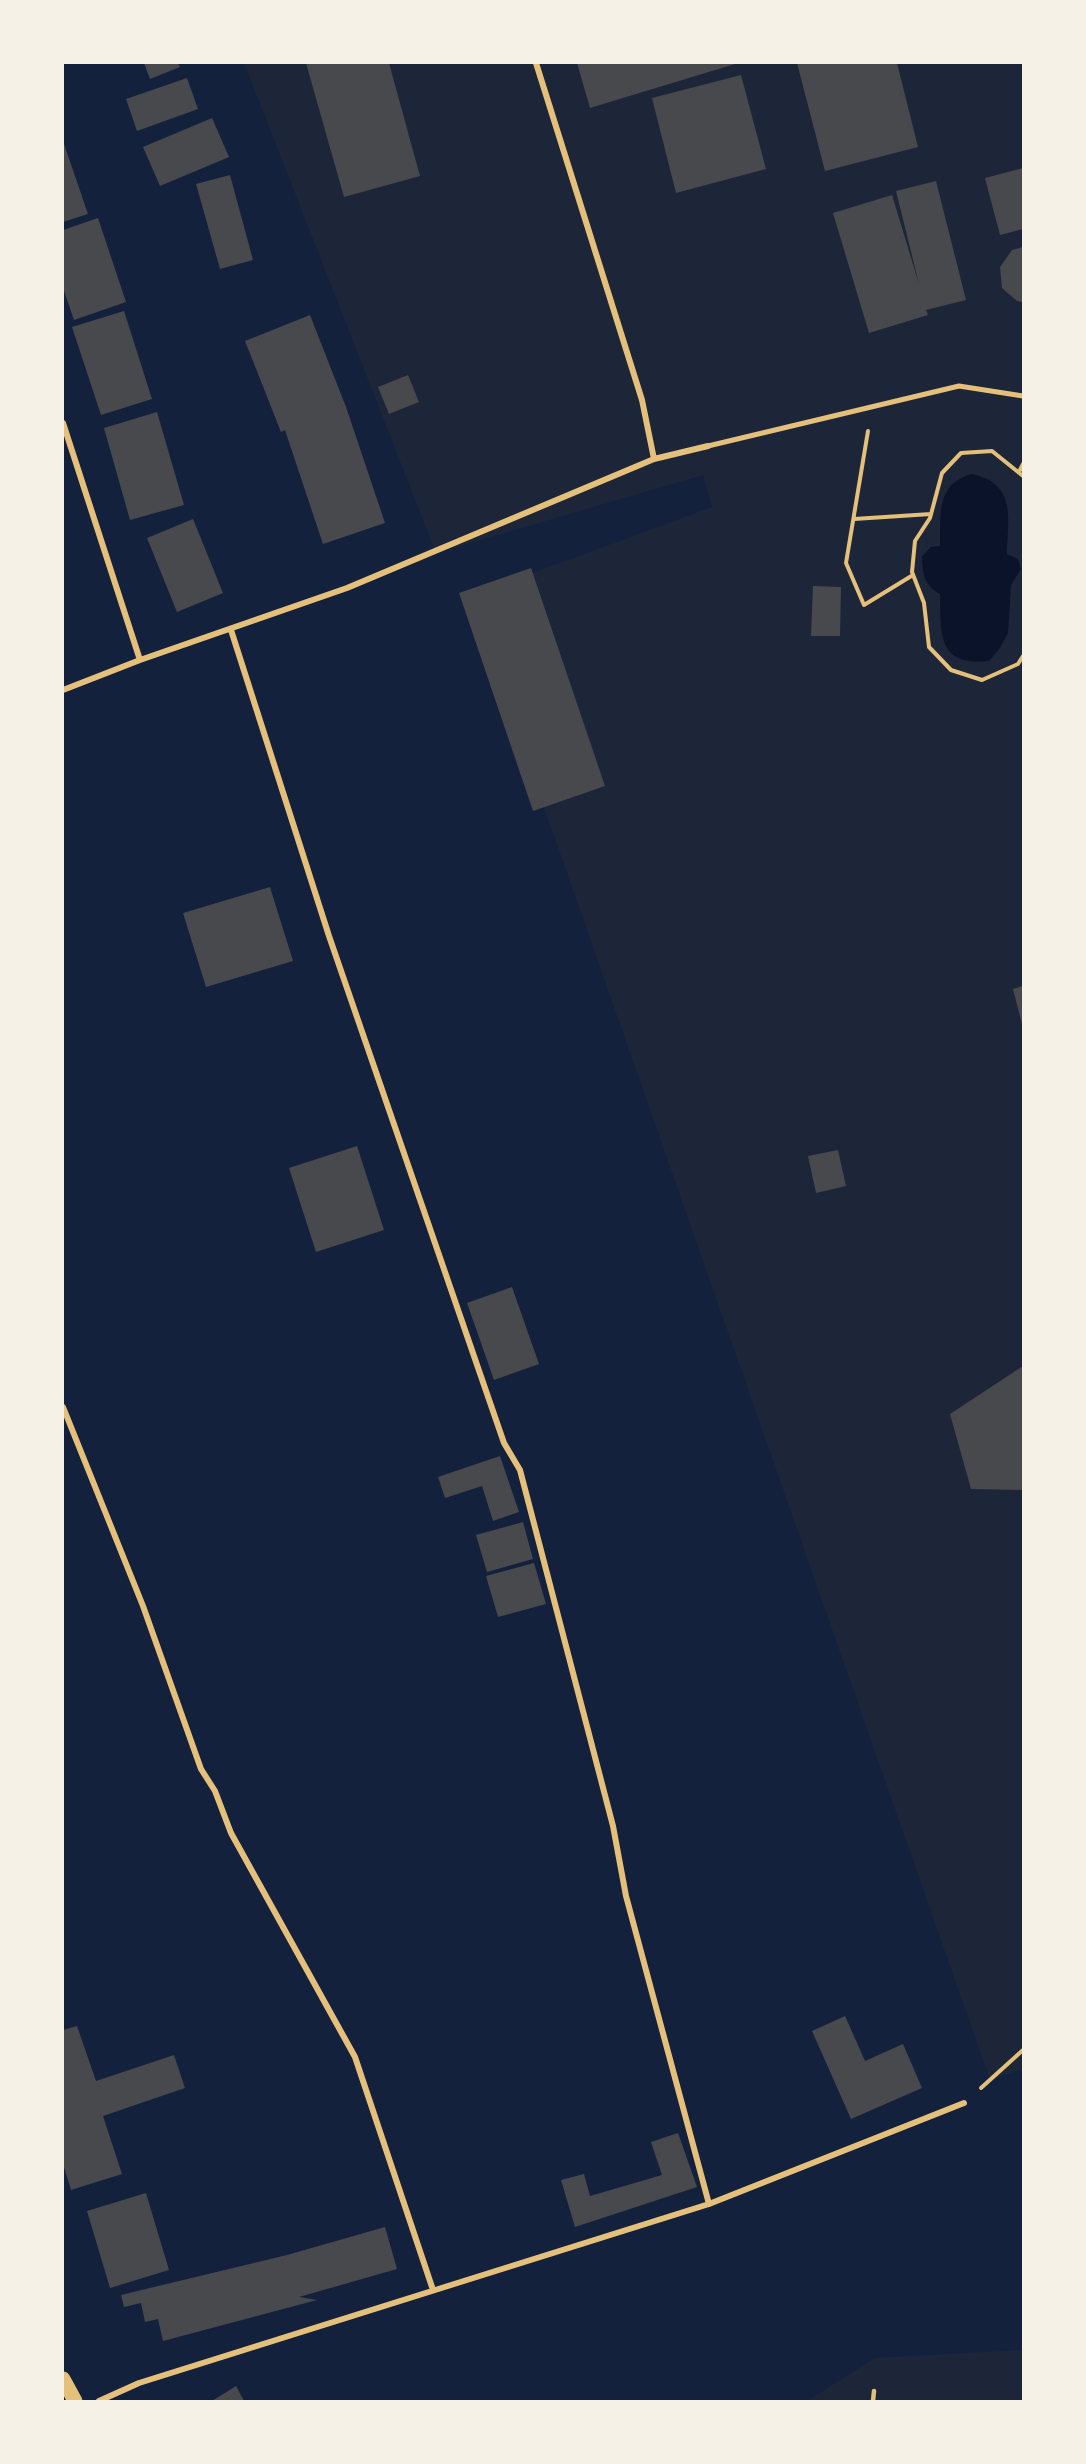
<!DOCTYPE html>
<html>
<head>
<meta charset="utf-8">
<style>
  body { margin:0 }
  #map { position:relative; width:1086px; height:2464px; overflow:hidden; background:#14213d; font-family:"Golos Text",sans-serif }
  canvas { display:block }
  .frame { position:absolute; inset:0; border:64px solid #f6f1e7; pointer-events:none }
</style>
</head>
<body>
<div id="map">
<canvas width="1086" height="2464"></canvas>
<div class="frame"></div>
</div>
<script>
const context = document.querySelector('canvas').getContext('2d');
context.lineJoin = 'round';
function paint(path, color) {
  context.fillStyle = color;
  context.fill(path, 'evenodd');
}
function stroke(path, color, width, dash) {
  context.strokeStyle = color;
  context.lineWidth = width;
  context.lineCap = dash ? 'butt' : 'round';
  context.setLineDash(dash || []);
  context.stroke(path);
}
paint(new Path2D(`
  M 244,63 L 1023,63 L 1023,2069 L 990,2080 L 470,596 L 712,507 L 703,475 L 436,553 Z
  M 1023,2350 L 1023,2401 L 807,2401 L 875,2358 Z`), '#1d2539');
paint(new Path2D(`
  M 972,474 C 1017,484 1008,518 1007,554 L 1018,559 L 1021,569 L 1011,585 L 1008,633 L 1000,648 L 989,661 C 937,666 941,635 940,594 C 923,584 923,575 922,556 L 931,547 L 940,546 C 941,515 935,484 972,474 Z`), '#0b132b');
paint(new Path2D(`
  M 144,63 L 178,63 L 180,67 L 150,79 Z
  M 306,63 L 389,63 L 420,176 L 344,197 Z
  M 577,63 L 735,63 L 735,64 L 590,108 Z
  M 797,63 L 897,63 L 918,147 L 825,171 Z
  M 741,75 L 766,169 L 676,193 L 652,98 Z
  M 187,78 L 198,109 L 137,131 L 126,99 Z
  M 212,118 L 229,157 L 160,186 L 143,147 Z
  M 63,141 L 88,214 L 63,222 Z
  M 1023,168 L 1023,229 L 1000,235 L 985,178 Z
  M 230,175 L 253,260 L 220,269 L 196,184 Z
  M 936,181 L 966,300 L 926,310 L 928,315 L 869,333 L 833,213 L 892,195 L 919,284 L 896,191 Z
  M 98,218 L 126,302 L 74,320 L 63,288 L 63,230 Z
  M 1023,247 L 1023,302 L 1017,301 L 1002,288 L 1000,267 L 1012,250 Z
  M 124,311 L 152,399 L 101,415 L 72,327 Z
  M 310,315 L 346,407 L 385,523 L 323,544 L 285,430 L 281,432 L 245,341 Z
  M 408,375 L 419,402 L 389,414 L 378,387 Z
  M 157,412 L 184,505 L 130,520 L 104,428 Z
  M 193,519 L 223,593 L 177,612 L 147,538 Z
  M 531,568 L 605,786 L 533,811 L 459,593 Z
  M 813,586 L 841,587 L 840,636 L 811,636 Z
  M 270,887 L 293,961 L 206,987 L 183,913 Z
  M 1023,986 L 1023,1024 L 1022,1024 L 1013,989 Z
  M 357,1146 L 384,1230 L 316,1252 L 289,1168 Z
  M 838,1150 L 846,1186 L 816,1193 L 808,1156 Z
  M 512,1287 L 539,1364 L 494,1380 L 467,1303 Z
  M 1023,1366 L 1023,1490 L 971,1489 L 950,1414 Z
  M 500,1456 L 519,1512 L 493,1521 L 482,1486 L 445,1498 L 438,1477 Z
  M 523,1522 L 533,1559 L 487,1572 L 476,1535 Z
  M 534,1563 L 546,1604 L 498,1617 L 486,1576 Z
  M 845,2016 L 865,2061 L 903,2044 L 922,2088 L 851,2119 L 812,2031 Z
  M 77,2026 L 96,2081 L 174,2055 L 185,2088 L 103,2116 L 122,2174 L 71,2190 L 63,2164 L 63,2030 Z
  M 678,2133 L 697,2187 L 575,2227 L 561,2180 L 584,2174 L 590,2196 L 662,2175 L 651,2142 Z
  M 146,2193 L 169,2270 L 110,2288 L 87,2211 Z
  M 385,2227 L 397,2269 L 299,2297 L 317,2300 L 163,2341 L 158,2319 L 145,2322 L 141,2303 L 124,2307 L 121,2295 L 287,2255 Z
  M 236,2386 L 244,2401 L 212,2401 Z`), '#48494c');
stroke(new Path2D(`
  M 868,431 L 846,563 L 864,605 L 913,575
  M 1019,472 L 1023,464
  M 1023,476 L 992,451 L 961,453 L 942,473 L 930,518 L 915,541 L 912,572 L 924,603 L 929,647 L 951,670 L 982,680 L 1018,664 L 1023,656
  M 854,519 L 931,514
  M 981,2088 L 1023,2050`), '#e5c07b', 4);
stroke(new Path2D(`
  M 873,2401 L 874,2391`), '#e5c07b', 4.5);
stroke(new Path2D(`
  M 708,446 L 959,386 L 1023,396`), '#e5c07b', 5);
stroke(new Path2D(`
  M 536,63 L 642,400 L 654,459
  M 63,423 L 140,660
  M 231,630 L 329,936 L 504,1443 L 520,1470 L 613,1826 L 626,1896 L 709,2204
  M 63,690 L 140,660 L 347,588 L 654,459 L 708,446
  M 63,1407 L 143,1606 L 201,1769 L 215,1791 L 231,1833 L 355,2057 L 433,2290
  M 99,2401 L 139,2383 L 709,2204 L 964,2103`), '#e5c07b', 6);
stroke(new Path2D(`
  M 63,2379 L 75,2401`), '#e5c07b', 15);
</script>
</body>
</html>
